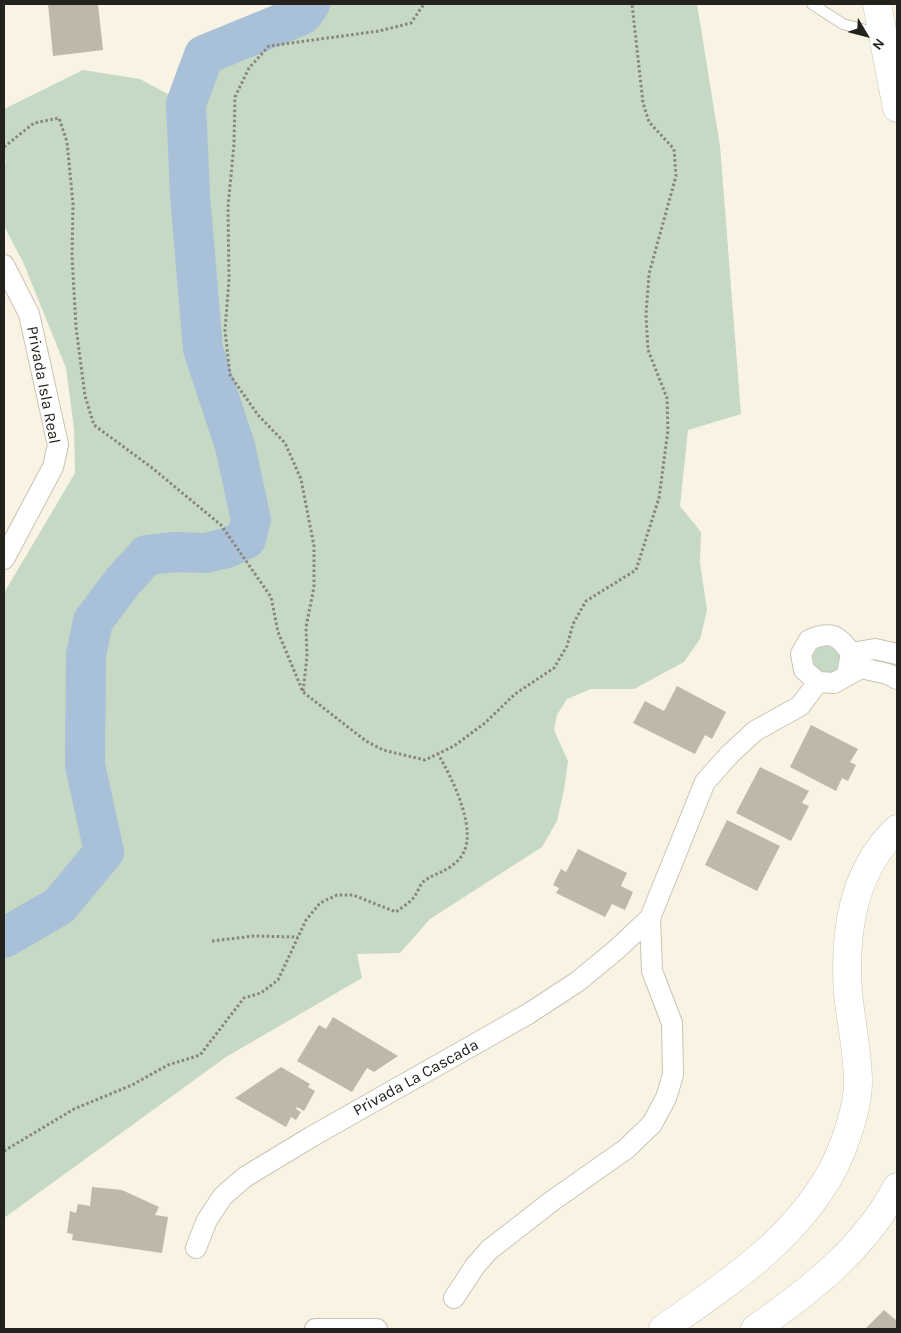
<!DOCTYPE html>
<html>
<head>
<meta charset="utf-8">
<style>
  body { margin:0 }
  #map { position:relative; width:901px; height:1333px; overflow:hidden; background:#f9f3e3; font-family:Karla,sans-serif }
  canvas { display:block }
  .frame { position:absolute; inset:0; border:5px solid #24221c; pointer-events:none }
  .north { position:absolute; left:841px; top:10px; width:50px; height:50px; -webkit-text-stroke:4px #fff; paint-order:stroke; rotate:127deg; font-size:14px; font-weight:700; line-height:20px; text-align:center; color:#24221c }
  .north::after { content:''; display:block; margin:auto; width:18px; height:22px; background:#24221c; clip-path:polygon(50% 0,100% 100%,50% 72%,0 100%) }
</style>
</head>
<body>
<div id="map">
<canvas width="901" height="1333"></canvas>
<div class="frame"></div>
<div class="north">N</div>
</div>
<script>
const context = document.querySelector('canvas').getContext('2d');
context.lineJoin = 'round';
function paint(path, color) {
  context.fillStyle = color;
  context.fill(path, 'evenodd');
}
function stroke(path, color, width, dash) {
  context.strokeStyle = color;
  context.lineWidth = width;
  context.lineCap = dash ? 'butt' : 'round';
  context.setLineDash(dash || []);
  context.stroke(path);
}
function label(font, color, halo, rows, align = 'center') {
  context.font = font + ' Karla,sans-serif';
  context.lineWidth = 4;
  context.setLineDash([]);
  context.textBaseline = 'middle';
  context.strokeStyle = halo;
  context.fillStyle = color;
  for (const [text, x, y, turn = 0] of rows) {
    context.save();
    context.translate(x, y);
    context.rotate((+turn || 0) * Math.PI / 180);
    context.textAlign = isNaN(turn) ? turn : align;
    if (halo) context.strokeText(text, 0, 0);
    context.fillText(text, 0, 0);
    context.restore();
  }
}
paint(new Path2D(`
  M 310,4 L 697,4 L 720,146 L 741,414 L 688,430 L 680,506 L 701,532 L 700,563 L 707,610 L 700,639 L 684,662 L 634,689 L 591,689 L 567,699 L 557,715 L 554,730 L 568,761 L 564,790 L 557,821 L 542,847 L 430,919 L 400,953 L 357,954 L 362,978 L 226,1057 L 4,1218 L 4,593 L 75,473 L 74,428 L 66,368 L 23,262 L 4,226 L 4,170 L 6,160 L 4,156 L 4,109 L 83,70 L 140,79 L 186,104 L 204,55 L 302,15 Z
  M 825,639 L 845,654 L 842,671 L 832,678 L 809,668 L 812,643 Z`), '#c5d9c4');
stroke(new Path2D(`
  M 4,938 L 59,906 L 104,852 L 85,765 L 86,655 L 93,621 L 124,580 L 147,555 L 176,552 L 205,553 L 227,548 L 246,539 L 251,520 L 235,446 L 203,349 L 190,195 L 186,104 L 204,55 L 302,15 L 310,4`), '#a9c0d9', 40);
paint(new Path2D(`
  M 48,4 L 98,4 L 103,50 L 53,56 Z
  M 677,686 L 726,712 L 712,739 L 705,735 L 695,754 L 633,723 L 645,701 L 664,711 Z
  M 811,725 L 858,749 L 850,762 L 856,765 L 848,781 L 842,778 L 836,791 L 790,767 Z
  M 760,767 L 809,791 L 802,803 L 809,806 L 791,841 L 736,813 Z
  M 727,820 L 780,846 L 757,891 L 705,865 Z
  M 578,849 L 627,873 L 621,886 L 633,892 L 625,910 L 612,904 L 605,917 L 556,893 L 559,888 L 553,885 L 561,869 L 566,872 Z
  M 333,1017 L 398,1056 L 374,1072 L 367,1068 L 352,1092 L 297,1061 L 319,1025 L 326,1029 Z
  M 281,1067 L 310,1084 L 308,1087 L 315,1091 L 304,1111 L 297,1107 L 296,1109 L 301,1112 L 296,1120 L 291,1117 L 286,1127 L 235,1098 Z
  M 92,1187 L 122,1190 L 159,1207 L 155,1215 L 168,1217 L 162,1253 L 72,1240 L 73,1234 L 67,1233 L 70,1211 L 76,1213 L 78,1204 L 90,1206 Z
  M 884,1310 L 897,1321 L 897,1329 L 865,1329 Z`), '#beb8a9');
const lane = new Path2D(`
  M 812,4 L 843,24 L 880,34`);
const street = new Path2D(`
  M 4,265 L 29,314 L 58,445 L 53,467 L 4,559
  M 851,653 L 875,649 L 897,654
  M 847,674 L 851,653 C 837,634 831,631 809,640 L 801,654 L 804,670 L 818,682 L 834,683 L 861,668 L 888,674 L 897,679
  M 196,1248 L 207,1220 L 223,1196 L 245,1177 L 311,1137 L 528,1014 L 577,982 L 616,950 L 650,918 L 705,782 L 730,754 L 755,731 L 800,706 L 818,682
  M 454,1298 L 475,1266 L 489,1250 L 552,1201 L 626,1149 L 652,1124 L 666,1098 L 673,1075 L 672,1023 L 652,971 L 650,918
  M 315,1329 L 377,1329`);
const secondary = new Path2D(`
  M 877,4 L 897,108
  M 663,1329 C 729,1282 796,1240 834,1167 C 845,1145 858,1107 858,1083 C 858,1053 851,1023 848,993 C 844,933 852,872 897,829
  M 755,1329 C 811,1290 865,1248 897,1187`);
stroke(lane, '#c9c4b4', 12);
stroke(street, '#c9c4b4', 22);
stroke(secondary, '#c9c4b4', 29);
stroke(new Path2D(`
  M 4,147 L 34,123 L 59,118 L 67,142 L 73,204 L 72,256 L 76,327 L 85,396 L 94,425 L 151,467 L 221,525 L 271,597 L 278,632 L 303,692 L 366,741 L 383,750 L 425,760 L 454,746 L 485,723 L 515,694 L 554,668 L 567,646 L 573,624 L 586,601 L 636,570 L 659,498 L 668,430 L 667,398 L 648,350 L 646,315 L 649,274 L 676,176 L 674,149 L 649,122 L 643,103 L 632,4
  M 303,691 L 307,657 L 306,627 L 314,587 L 314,546 L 301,479 L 285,443 L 258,415 L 230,375 L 225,330 L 229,280 L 228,207 L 234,144 L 235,97 L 249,68 L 269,46 L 379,31 L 411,23 L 424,4
  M 212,941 L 254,936 L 298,937
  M 4,1151 L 74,1109 L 132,1085 L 168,1065 L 200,1055 L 244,998 L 261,993 L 278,980 L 306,920 L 320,903 L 337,895 L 353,895 L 396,912 C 402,907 410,903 414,897 C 418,892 420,884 424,881 C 436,872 447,873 460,858 C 481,834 451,776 438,754`), '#89857a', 3, [2.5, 2.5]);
stroke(lane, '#fff', 10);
stroke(street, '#fff', 20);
stroke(secondary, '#fff', 28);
label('16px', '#24221c', '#fff', [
  ["Privada Isla Real",43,385,79],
  ["Privada La Cascada",416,1078,-29]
]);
</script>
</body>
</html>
